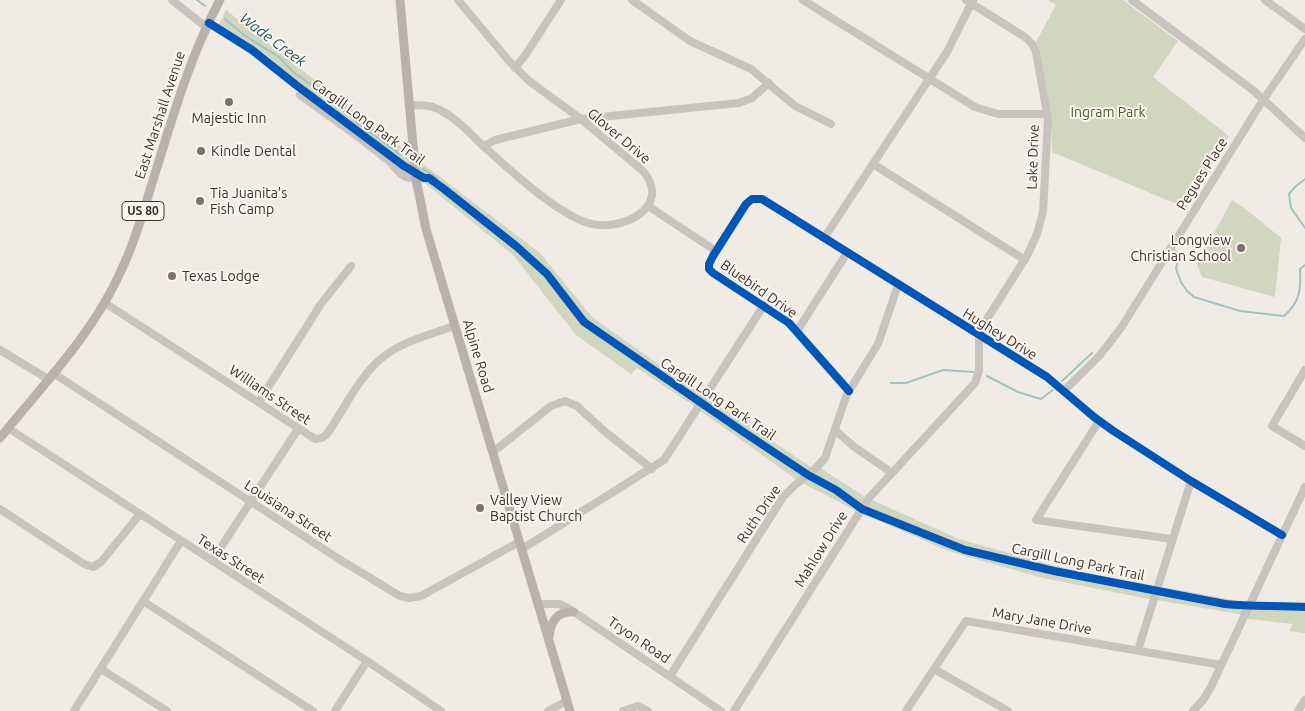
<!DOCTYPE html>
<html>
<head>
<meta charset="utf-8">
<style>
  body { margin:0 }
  canvas { display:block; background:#f0ebe5 }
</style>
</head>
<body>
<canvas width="1305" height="711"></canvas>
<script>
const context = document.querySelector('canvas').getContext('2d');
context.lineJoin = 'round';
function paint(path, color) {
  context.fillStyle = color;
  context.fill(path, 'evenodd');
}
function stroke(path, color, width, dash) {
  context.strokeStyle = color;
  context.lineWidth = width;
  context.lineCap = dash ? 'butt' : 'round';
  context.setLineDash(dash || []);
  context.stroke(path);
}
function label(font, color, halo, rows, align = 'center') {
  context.font = font + ' Ubuntu,sans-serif';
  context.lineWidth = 4;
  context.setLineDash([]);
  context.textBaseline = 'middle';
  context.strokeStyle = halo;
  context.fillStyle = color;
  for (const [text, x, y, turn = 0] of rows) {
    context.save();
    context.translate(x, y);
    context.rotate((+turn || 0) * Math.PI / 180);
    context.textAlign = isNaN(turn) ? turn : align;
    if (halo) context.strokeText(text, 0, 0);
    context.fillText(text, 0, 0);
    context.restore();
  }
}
paint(new Path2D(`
  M 1048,0 L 1123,0 L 1178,41 L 1153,77 L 1229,136 L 1186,208 L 1052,152 C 1052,114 1046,79 1036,42 L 1056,5 Z
  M 226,10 L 360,116 L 540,253 L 593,318 L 703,395 L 811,467 L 822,469 L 865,497 L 959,539 L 1047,564 L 1097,575 L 1245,602 L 1304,602 L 1305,601 L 1305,633 L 1289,631 L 1293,624 L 1248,619 L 1239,614 L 1149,599 L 1043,578 L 951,552 L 856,511 L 797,480 L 694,406 L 637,368 L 631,374 L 576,335 L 513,255 L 427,185 L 293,87 L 251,51 L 216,30 Z
  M 1232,200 L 1247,210 L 1281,238 L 1275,297 L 1202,277 L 1197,265 Z`), '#d1d6bf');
stroke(new Path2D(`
  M 197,0 L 205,6
  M 225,19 L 244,35 L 279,57 L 292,71 L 336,103 L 359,124 L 401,155
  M 423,169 L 437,178
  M 1305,179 L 1295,187 L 1289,194 L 1291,208 L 1305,228
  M 1175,251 L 1179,254 L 1176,269 L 1181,282 L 1187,291 L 1194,297 L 1240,311 L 1284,316 C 1300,302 1301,290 1300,269 L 1305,265
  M 987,376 L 1018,392 L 1041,399 L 1053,390
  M 1062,381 L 1092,353
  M 891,383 L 906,383 L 943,370 L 974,372`), '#a1c2c1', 2);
stroke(new Path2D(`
  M 172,0 L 206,27
  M 632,0 L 690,41 L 751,69 L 795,106 L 831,124
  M 803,0 L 975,107 L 998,114 L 1047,114
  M 1132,0 L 1254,91 L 1305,138
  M 1265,0 L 1305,29
  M 515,68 L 526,54 L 561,0
  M 300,95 L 357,136 L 388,160 L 401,174 L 406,177 L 416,179
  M 410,105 C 418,105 425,105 433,107 C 452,114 467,130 481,144 C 508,168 554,212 588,223 C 619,233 674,208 643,171 L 581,119 L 529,81 L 509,61 L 458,0
  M 484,146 L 495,140 L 581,119 L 739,103 L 752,98 L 769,83
  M 873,164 L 1025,260
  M 648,206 L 716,251
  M 824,238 L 947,52 L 973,0
  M 105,303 L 315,439 L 322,438 L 327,434 C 346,407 360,373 387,354 C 407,340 432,334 454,326
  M 797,331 L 847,253
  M 0,350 L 48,379
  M 1305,370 L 1272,426 L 1305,446
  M 53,373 L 339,559 L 400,596 L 409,598 L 421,596 L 519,542
  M 849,391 L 789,323 L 713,273 L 709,269 L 709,264 L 713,256 L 746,204 L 752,199 L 762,199 L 1047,377 L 1094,417 L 1112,430 L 1191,481 L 1282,535
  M 1064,391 L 1100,355 L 1121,328 L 1263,100 L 1305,39
  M 259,402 L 321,304 L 351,266
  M 1099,421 L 1036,520 L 1172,539
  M 8,428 L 367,661 L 441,711
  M 835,430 L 853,446 L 892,473
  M 493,452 L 551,406 L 565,401 L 577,406 L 603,430 L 652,469
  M 0,509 L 84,564 L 93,567 L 101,562 L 140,514
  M 522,549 L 664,460 L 764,305
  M 212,561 L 298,429
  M 143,601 L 313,711
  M 538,604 L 559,604 L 568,608 L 721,711
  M 1138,650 L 1191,481
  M 101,669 L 167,711
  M 934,669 L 1008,711
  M 670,676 L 783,497 L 795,485 L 817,467 L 825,458 L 847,394 L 878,344 L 898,285
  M 74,711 L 181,541
  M 335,711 L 367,661
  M 548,711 L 567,701
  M 623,711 L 638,706 L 648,711
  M 734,711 L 868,499 L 975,383 L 979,371 L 979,336 L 987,319 L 1027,256 L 1037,234 L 1043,212 L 1048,119 L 1036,52 L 1032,44 L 1025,37 L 966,0
  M 906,711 L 966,621 L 1221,665
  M 1193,711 L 1203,700 L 1211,687 L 1305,487
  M 1298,711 L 1305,700`), '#c9c3be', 8);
stroke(new Path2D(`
  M 400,0 L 416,179 L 426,229 L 570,711
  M 0,438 C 42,386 92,335 120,273 C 135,242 144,209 154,177 C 173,116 190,56 220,0
  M 549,636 C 551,621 557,611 573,612`), '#b8b1ad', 9);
stroke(new Path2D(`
  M 209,23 L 252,50 L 296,85 L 404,166 L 424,178 L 429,178 L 444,189 L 516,246 L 547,274 L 584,322 L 745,433 L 808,475 L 836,490 L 862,509 L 965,550 L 1054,571 L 1225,604 C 1252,607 1278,605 1305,607
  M 849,391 L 789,323 L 713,273 L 709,269 L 709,264 L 713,256 L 746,204 L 752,199 L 762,199 L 1047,377 L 1094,417 L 1112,430 L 1191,481 L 1282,535`), '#0057b8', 8);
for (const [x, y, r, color] of [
  [229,102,5,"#7a716c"],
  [201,151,5,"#7a716c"],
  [200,201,5,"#7a716c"],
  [1241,248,5,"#7a716c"],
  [172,276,5,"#7a716c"],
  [480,508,5,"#7a716c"]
]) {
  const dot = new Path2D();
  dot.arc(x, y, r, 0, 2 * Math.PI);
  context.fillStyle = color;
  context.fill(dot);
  stroke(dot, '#fbf5ee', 2);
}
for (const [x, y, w] of [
  [143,211,42]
]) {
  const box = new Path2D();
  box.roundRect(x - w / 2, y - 9.5, w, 19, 4);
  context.fillStyle = '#fbf5ee';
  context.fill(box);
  stroke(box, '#3b302b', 1);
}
label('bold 12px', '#3b302b', null, [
  ["US 80",143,211]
]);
label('14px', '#4a5a2e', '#fbf5ee', [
  ["Ingram Park",1108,112]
]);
label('14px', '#3b302b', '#fbf5ee', [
  ["East Marshall Avenue",160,115,-72],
  ["Cargill Long Park Trail",368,122,36],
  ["Glover Drive",619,136,40],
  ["Lake Drive",1033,157,-88],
  ["Pegues Place",1202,174,-58],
  ["Bluebird Drive",759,289,35],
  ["Hughey Drive",1000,334,32],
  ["Alpine Road",478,356,73],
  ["Williams Street",270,395,34],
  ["Cargill Long Park Trail",718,399,34],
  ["Louisiana Street",288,511,33],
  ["Ruth Drive",759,514,-56],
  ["Mahlow Drive",821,549,-58],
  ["Texas Street",231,559,33],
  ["Cargill Long Park Trail",1078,562,12],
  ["Mary Jane Drive",1042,621,10],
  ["Tryon Road",639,640,34]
]);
label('14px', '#3b302b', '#fbf5ee', [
  ["Majestic Inn",229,118,"center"],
  ["Kindle Dental",211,151],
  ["Tia Juanita's",210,193],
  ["Fish Camp",210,209],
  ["Longview",1231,240,"right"],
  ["Christian School",1231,256,"right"],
  ["Texas Lodge",182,276],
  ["Valley View",490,500],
  ["Baptist Church",490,516]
], 'left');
label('italic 15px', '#1f5a5e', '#fbf5ee', [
  ["Wade Creek",273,40,37]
]);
</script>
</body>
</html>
